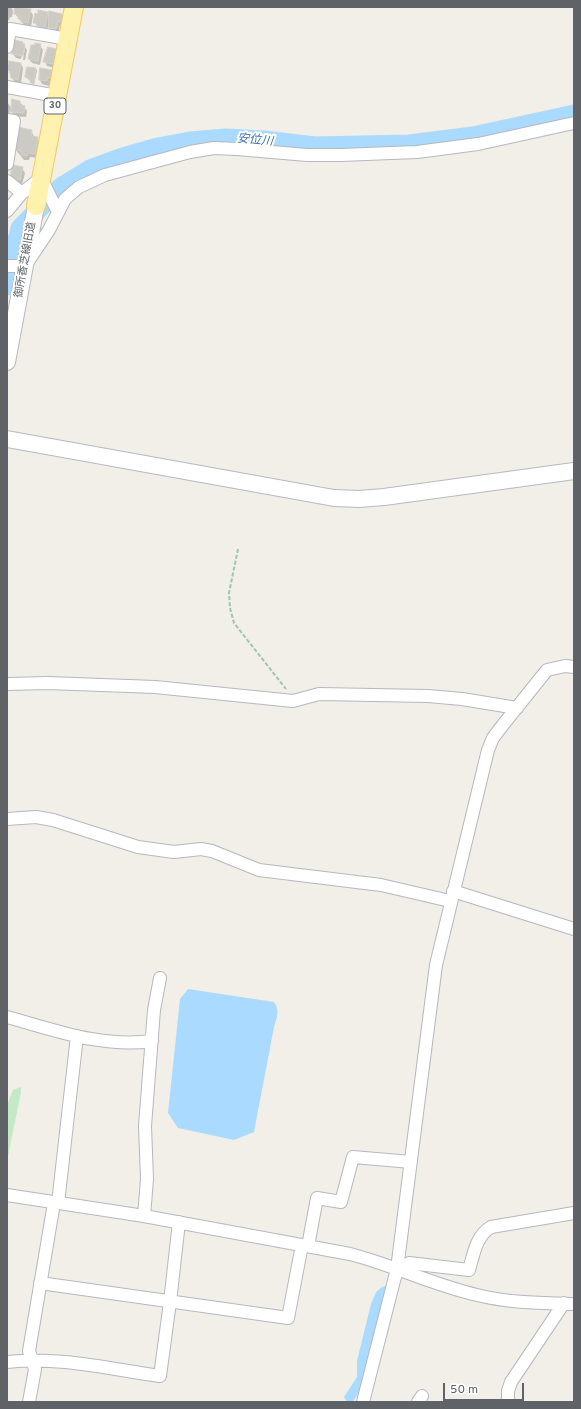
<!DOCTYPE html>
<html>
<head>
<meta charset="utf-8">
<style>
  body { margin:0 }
  #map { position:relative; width:581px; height:1409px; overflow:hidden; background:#f1efe8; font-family:Overpass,sans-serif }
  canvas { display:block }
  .frame { position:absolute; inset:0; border:8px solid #5f6368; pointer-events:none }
  .scale { position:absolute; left:443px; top:1383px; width:81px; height:18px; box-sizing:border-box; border:2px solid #5f6368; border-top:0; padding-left:5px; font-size:12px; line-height:14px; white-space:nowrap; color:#5f6368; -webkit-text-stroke:3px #fff; paint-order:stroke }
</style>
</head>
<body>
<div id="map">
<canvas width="581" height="1409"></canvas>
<div class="frame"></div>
<div class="scale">50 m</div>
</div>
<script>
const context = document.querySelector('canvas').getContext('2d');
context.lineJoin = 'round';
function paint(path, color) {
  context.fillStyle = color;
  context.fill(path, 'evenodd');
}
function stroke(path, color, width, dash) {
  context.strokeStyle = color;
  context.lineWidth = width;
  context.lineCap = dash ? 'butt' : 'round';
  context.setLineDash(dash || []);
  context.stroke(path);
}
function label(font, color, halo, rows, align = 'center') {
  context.font = font + ' Overpass,"Noto Sans JP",sans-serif';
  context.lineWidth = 4;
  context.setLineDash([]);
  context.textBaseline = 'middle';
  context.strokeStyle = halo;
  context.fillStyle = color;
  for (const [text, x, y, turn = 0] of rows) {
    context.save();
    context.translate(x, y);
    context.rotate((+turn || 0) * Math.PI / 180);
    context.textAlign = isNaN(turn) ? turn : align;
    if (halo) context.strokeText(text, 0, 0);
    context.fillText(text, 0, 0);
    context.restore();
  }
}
paint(new Path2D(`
  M 21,1087 L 21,1092 L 7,1161 L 7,1105 L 13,1090 Z`), '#c5e8c5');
paint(new Path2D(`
  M 188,989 L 274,1002 C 280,1010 277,1018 274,1027 L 254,1132 L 234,1140 L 178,1128 L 168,1113 L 180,999 Z
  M 388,1285 L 359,1392 L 353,1402 L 347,1402 L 344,1397 L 357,1377 L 357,1361 L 371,1304 L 376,1292 L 382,1287 Z`), '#aadaff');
paint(new Path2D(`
  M 7,7 L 11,7 L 13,11 L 12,17 L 10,17 L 9,20 L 7,20 Z
  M 30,10 L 33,15 L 31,27 L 25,26 L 15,14 Z
  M 47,13 L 49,17 L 62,14 L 64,19 L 63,26 L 60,25 L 58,33 L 52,32 L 49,20 L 47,32 L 41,30 L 35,23 Z
  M 22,42 L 24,45 L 21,59 L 16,58 L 13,54 Z
  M 40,45 L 43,50 L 40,65 L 32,63 L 29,59 Z
  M 25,47 L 27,50 L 25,60 L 23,60 Z
  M 55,50 L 58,54 L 55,68 L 47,66 L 45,62 Z
  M 21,64 L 23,68 L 21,84 L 15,83 L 8,70 Z
  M 36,69 L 37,71 L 34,85 L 26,77 Z
  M 40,69 L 52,71 L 54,76 L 53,83 L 50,82 L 49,86 L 42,84 L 40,80 Z
  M 7,102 L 12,109 L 20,102 L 27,111 L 26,117 L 14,116 L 10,109 L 9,117 L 7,117 Z
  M 31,130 L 34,137 L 37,138 L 40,142 L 37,158 L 30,157 L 29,160 L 24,160 L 15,149 Z
  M 22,168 L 25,173 L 22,185 L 14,183 L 12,178 Z
  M 7,234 L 13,240 L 7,248 L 9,251 L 7,255 Z`), '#0003');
stroke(new Path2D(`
  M 7,286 L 20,228 L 62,186 L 90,169 L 123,157 L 158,147 L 190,141 L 226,138 L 264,140 L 315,146 L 409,144 L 473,136 L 574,114`), '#aadaff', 19);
const building = new Path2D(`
  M 15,7 L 31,9 L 28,23 L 21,22 L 22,20 L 18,19 L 19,15 L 14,14 Z
  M 38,10 L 48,12 L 45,28 L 37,26 L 37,24 L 33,23 L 35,13 L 38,14 Z
  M 49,11 L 62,14 L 61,22 L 58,21 L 56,29 L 49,28 Z
  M 15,40 L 23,42 L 23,44 L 25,44 L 23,56 L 12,54 Z
  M 35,43 L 41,44 L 38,61 L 28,59 L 31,45 L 35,45 Z
  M 48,47 L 56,49 L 53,64 L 43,62 Z
  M 9,61 L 21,63 L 18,80 L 11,78 L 10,71 L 7,70 Z
  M 27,67 L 36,68 L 34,83 L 30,83 L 31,80 L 25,77 Z
  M 40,68 L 52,70 L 51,78 L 48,78 L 47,81 L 39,80 Z
  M 12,99 L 20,101 L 20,105 L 25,106 L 24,113 L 11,112 Z
  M 18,127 L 32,130 L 31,136 L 38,137 L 35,154 L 28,153 L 27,156 L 21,155 L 21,151 L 14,149 Z
  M 13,165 L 23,167 L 20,180 L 10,178 Z`);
paint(building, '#cccac5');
stroke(building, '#d6d1c6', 1);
const street = new Path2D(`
  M 7,47 L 10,29 L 68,39
  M 7,87 L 57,96
  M 7,120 L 14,121 L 7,164
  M 7,181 L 22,193
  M 7,211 L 22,193 L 41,178 L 58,212
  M 7,266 L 25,266 L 49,230 L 65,199 L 79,187 L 105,175 L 190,152 L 214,148 L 237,149 L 307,155 L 341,155 L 417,152 L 478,144 L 574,123
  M 7,684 L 48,683 L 155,687 L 293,701 L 319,694 L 428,696 L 462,699 L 517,708
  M 7,819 L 36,817 L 53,820 L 138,847 L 174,852 L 201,849 L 212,851 L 259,870 L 381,885 L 450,901
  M 453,891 L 574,929
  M 7,1017 C 55,1030 102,1048 152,1041
  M 7,1195 L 144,1216 L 350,1254 C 393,1265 433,1285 477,1295 C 509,1303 542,1303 574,1304
  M 58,1203 L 77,1036
  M 144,1216 L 147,1179 L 145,1126 L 154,1010 L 160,978
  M 308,1246 L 317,1198 L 341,1202 L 353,1157 L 411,1162
  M 397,1269 L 409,1263 L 469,1270 C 474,1253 476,1236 491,1227 L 574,1213
  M 40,1283 L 288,1318 L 302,1245
  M 7,1362 C 58,1356 109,1369 160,1376 L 170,1302 L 179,1222
  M 29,1402 L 35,1369 L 29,1351 L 54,1203
  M 363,1402 L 397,1269 L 436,965 L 488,750 L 493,738 L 502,726 L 547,670 L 565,666 L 574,667
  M 418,1402 L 422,1396
  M 508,1402 L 508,1391 L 511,1382 L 564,1303`);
const secondary = new Path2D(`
  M 7,362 L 36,206
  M 7,439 L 334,498 L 359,499 L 384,497 L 574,471`);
const primary = new Path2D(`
  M 36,206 L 74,7`);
stroke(street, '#b5b8bc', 14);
stroke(secondary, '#b6babf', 18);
stroke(primary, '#f2c960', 20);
stroke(new Path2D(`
  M 238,549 L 229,593 L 230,608 L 234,623 L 286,689`), '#9cc7a9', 2, [4, 2]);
stroke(street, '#fff', 12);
stroke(secondary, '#fff', 16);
stroke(primary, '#fff2af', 18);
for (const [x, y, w] of [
  [55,106,22]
]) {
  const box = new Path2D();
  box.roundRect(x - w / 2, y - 8, w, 16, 3);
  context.fillStyle = '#fff';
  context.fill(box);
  stroke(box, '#5f6368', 1);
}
label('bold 10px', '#5f6368', null, [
  ["30",55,106]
]);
label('11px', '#5f6368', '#fff', [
  ["御所香芝線旧道",26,260,-80]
]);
label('italic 12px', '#4174aa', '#fff', [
  ["安位川",255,141,5]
]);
</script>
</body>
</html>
